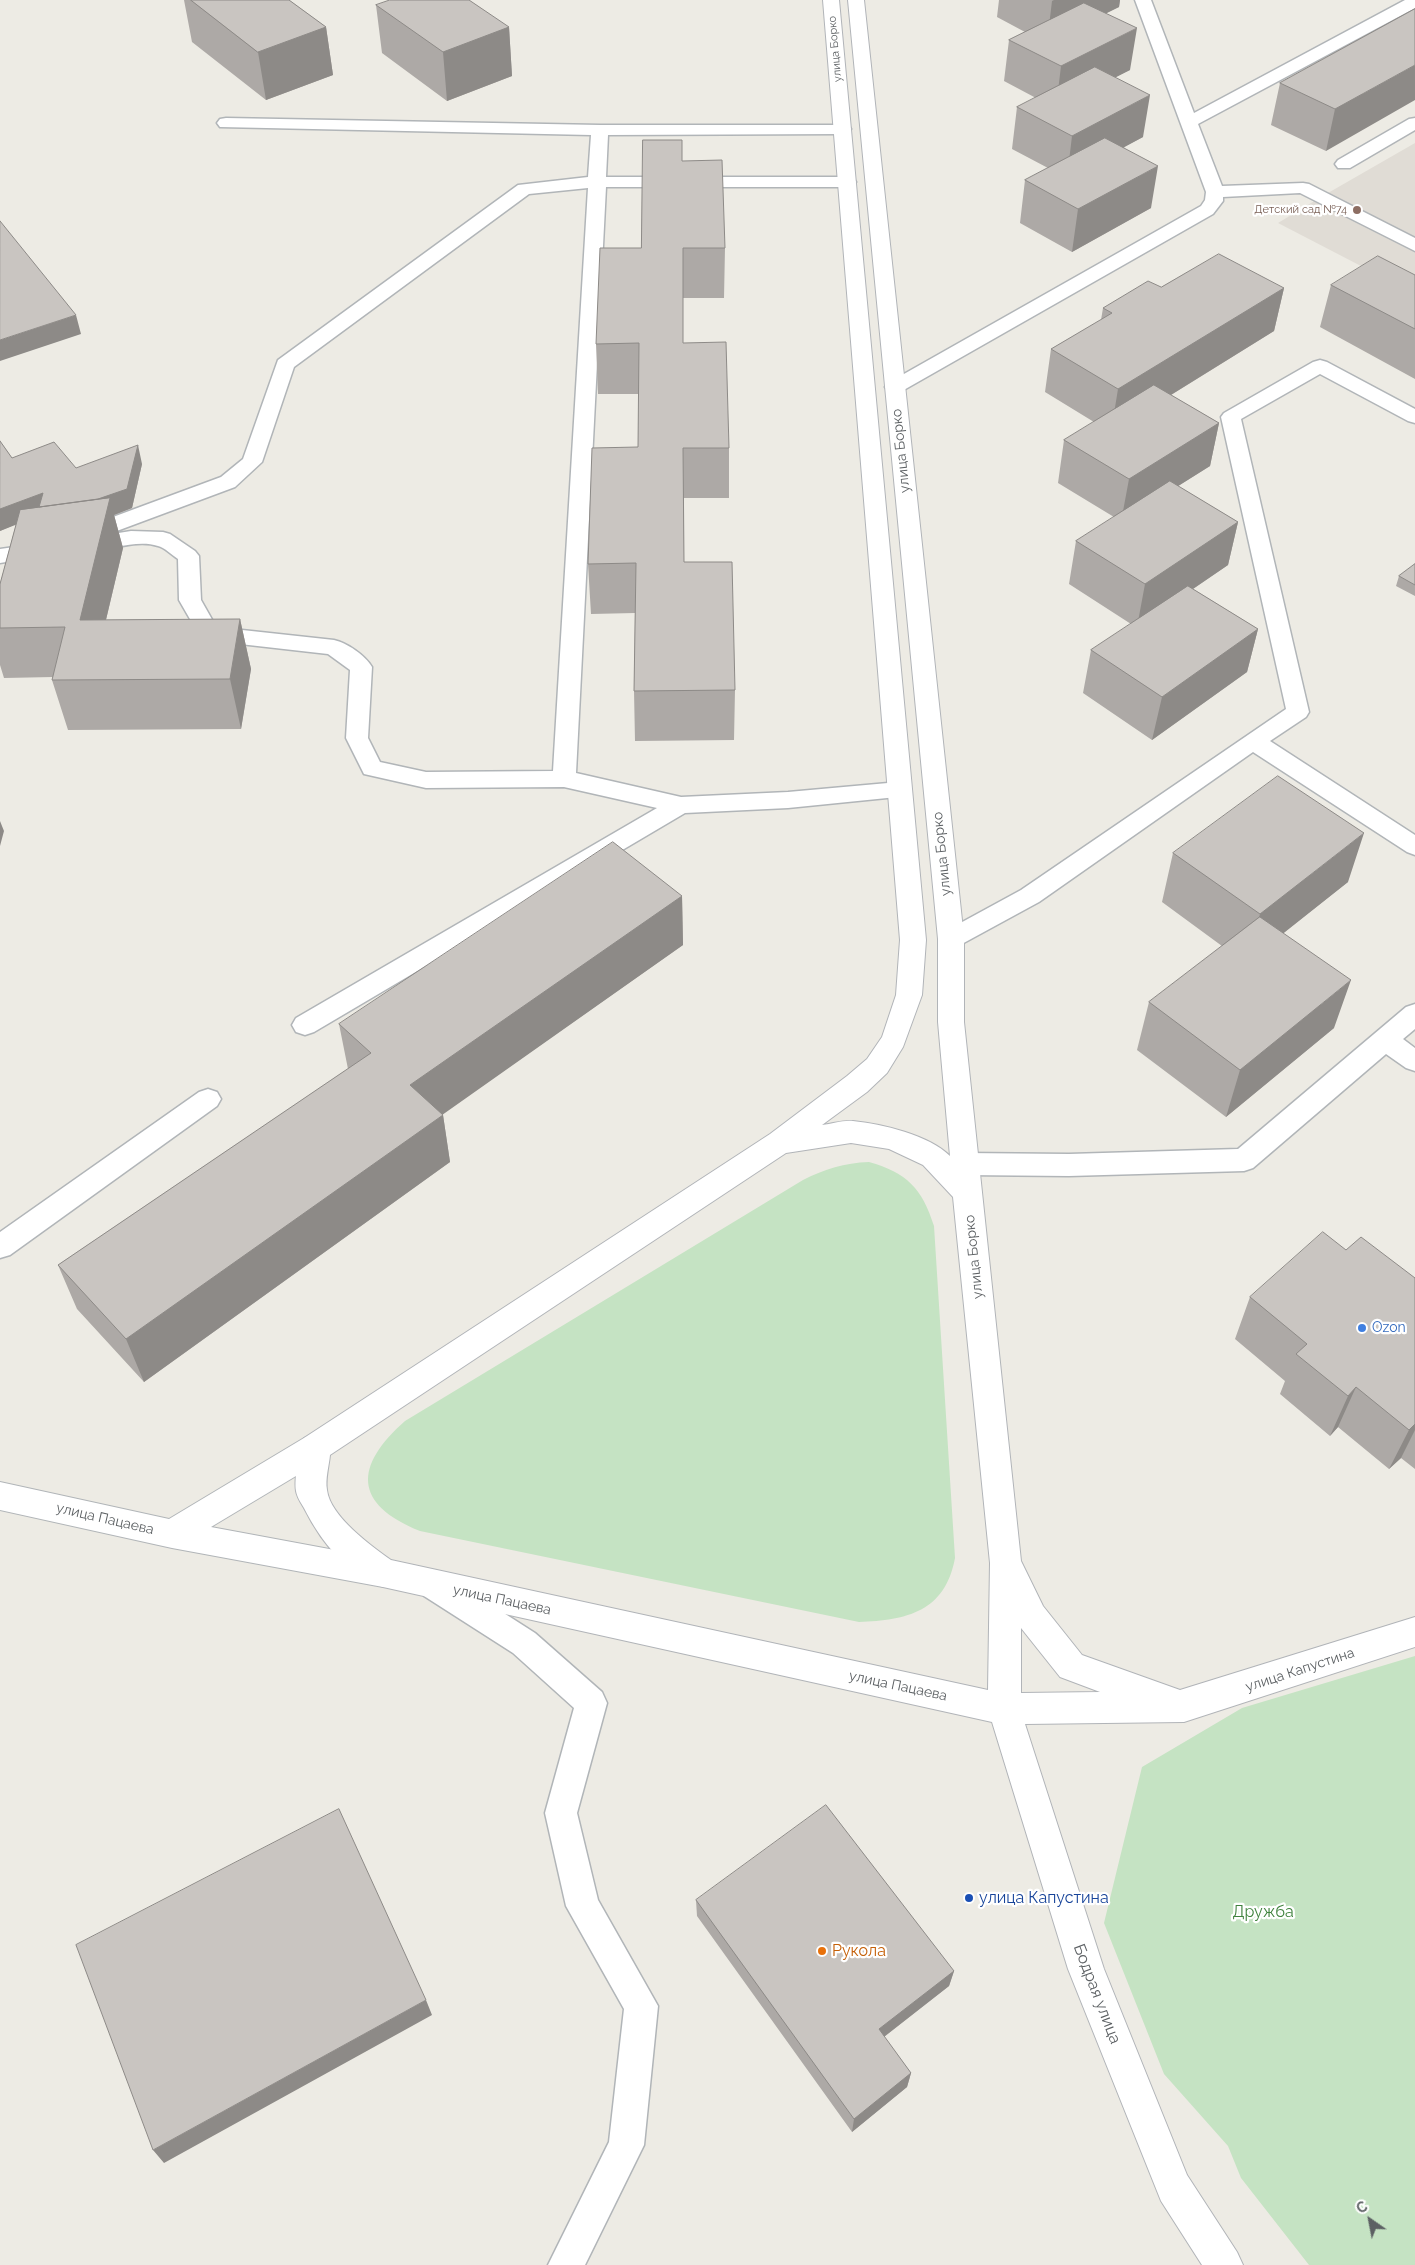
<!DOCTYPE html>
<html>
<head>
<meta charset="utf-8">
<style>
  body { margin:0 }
  #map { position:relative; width:1415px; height:2265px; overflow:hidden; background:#edebe4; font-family:Raleway,sans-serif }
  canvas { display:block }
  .north { position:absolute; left:1345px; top:2195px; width:50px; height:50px; -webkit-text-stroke:4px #fff; paint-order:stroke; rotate:327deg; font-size:14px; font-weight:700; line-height:20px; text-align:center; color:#5c6063 }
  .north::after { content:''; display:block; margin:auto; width:18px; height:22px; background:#5c6063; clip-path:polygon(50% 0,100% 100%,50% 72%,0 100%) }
</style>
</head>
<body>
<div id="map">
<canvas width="1415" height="2265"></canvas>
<div class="north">С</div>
</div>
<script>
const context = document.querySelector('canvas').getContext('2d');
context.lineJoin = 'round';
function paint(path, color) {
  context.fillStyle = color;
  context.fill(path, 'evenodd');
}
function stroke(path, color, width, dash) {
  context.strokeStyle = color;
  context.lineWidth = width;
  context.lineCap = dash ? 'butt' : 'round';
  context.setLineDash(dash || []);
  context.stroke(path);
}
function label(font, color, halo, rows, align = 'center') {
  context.font = font + ' Raleway,sans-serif';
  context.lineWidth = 4.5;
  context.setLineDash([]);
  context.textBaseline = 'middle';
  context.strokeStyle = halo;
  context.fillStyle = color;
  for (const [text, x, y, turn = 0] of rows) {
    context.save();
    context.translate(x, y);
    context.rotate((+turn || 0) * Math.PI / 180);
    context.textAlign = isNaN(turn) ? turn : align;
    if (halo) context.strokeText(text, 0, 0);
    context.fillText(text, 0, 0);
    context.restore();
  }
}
paint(new Path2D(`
  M 1415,143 L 1415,294 L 1278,223 L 1321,197 Z`), '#e0dcd5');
paint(new Path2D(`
  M 869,1162 C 907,1173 922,1188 934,1226 L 955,1558 C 945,1612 907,1620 859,1622 L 420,1531 C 353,1504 354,1466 405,1421 L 803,1180 C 825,1169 844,1163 869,1162 Z
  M 1415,1656 L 1415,2265 L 1309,2265 L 1241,2178 L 1228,2146 L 1164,2074 L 1104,1923 L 1142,1767 L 1242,1708 Z`), '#c5e3c3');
const lane = new Path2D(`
  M 1135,0 L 1151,0 L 1194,113 L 1405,0 L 1415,0 L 1415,8 L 1198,124 L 1222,186 L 1303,183 L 1309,184 L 1415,238 L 1415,251 L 1300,193 L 1223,197 L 1223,201 L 1213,214 L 902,391 L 895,393 L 888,391 L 885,387 L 888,383 L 1201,206 L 1205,200 L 1206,192 Z
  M 226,118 L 600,125 L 848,125 L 851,129 L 848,133 L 842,134 L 608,135 L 606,177 L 847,177 L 853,178 L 856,182 L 853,186 L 847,187 L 606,187 L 576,773 L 681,797 L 788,792 L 899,782 L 907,784 L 911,790 L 907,796 L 788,808 L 685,813 L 314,1032 L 305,1035 L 296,1032 L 292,1025 L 296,1018 L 657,808 L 564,787 L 426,788 L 364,774 L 346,738 L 350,670 L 328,654 L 231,643 L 198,633 L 179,600 L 178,559 C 172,555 164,547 158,546 C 132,538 104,555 79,549 L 75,544 L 79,539 L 87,537 L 83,532 L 86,527 L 221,477 L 243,459 L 278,360 L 518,185 L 588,177 L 591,135 L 220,127 L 217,123 L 220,119 ZM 588,188 L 553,771 L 426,772 L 380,762 L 368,738 L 372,667 C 365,655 347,643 334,640 L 233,629 L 214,623 L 201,600 L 199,556 L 195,551 L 170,534 L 163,532 L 131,531 L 106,535 L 235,487 L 262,462 L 294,367 L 529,194 Z
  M 1415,118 L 1415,130 L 1350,168 L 1338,168 L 1335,164 L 1338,160 L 1409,119 Z
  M 1320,360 L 1327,362 L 1415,409 L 1415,423 L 1408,421 L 1320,374 L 1241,419 L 1309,712 L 1306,717 L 1270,741 L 1415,835 L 1415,855 L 1407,852 L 1253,752 L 1039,902 L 960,945 L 951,948 L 942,945 L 939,939 L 942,933 L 1021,890 L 1286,709 L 1221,417 L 1224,413 L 1313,362 Z
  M 42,543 L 49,545 L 53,550 L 49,555 L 0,563 L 0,549 Z
  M 1415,1004 L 1415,1029 L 1403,1039 L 1415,1048 L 1415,1071 L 1406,1068 L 1386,1054 L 1253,1168 L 1244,1171 L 1069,1176 L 964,1175 L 955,1172 L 951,1164 L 955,1156 L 964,1153 L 1069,1154 L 1238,1149 L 1406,1007 Z
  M 208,1089 L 217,1092 L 221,1099 L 217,1106 L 10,1255 L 0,1258 L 0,1232 L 199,1092 Z
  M 435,1572 L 446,1576 L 535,1633 L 602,1692 L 607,1703 L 577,1813 L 598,1900 L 658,2006 L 644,2145 L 585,2265 L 548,2265 L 609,2142 L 624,2009 L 566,1906 L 545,1813 L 574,1708 L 513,1653 L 424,1596 L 420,1586 L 424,1576 Z`);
const street = new Path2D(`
  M 315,1435 L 326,1438 L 330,1448 L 326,1458 L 211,1527 L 383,1559 L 394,1563 L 399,1573 L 394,1583 L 383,1587 L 172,1548 L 0,1510 L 0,1482 L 169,1519 L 304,1438 Z`);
const secondary = new Path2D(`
  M 823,0 L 839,0 L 926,940 L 922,995 L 903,1047 L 887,1073 L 867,1092 L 822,1125 C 832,1124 843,1120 853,1121 C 882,1124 929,1135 950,1156 L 938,1022 L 938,939 L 848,0 L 864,0 L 964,939 L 964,1022 L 1021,1561 L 1043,1606 L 1082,1655 L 1180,1690 L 1415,1617 L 1415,1647 L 1184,1722 L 1025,1724 L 1104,1969 L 1187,2175 L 1237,2252 L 1243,2265 L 1202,2265 L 1161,2201 L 1068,1969 L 992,1722 L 383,1587 C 347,1574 321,1542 304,1508 C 301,1503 297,1497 296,1491 C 294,1479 299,1450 304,1438 L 770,1134 L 847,1076 L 867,1059 L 882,1037 L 896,995 L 900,940 ZM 851,1143 L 889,1149 L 923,1165 L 953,1197 L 990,1563 L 988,1690 L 391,1560 C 371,1546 330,1516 327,1490 C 325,1479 329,1466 330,1455 L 786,1153 ZM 1021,1628 L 1060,1677 L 1100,1692 L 1021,1693 Z`);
stroke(lane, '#b1b5b8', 3);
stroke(street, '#b1b5b8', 2);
stroke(secondary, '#b1b4b8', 2);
paint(lane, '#fff');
paint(street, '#fff');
paint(secondary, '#fff');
paint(new Path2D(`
  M 184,0 L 289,0 L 326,27 L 333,75 L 266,100 L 192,42 Z
  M 999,0 L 1120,0 L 1119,7 L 1106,13 L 1130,70 L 1115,77 L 1143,137 L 1124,147 L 1151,208 L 1072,252 L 1020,223 L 1025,180 L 1048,168 L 1012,149 L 1017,107 L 1036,98 L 1004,81 L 1009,40 L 1025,32 L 997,17 Z
  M 376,5 L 509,27 L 512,76 L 447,101 L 382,53 Z
  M 1415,9 L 1326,151 L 1271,125 L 1280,83 Z
  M 682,161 L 725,248 L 724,298 L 683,298 L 683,343 L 729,448 L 729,498 L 684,498 L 684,562 L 735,690 L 734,740 L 635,741 L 634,691 L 635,613 L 591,614 L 588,564 L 638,447 L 639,394 L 598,394 L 596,344 Z
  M 1415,275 L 1415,379 L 1320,327 L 1331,285 Z
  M 1161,287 L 1284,288 L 1274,331 L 1171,395 L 1219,423 L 1210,466 L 1178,486 L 1238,522 L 1228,565 L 1193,589 L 1258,629 L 1247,672 L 1152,740 L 1083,693 L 1091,650 L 1131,624 L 1069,584 L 1076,541 L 1114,517 L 1058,483 L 1064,440 L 1094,422 L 1045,392 L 1051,349 L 1101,320 L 1103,308 Z
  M 0,441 L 12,458 L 76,468 L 142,464 L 132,508 L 114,515 L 123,548 L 106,620 L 240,619 L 251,669 L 241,729 L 68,730 L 52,680 L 53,677 L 4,678 L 0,665 L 0,584 L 16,524 L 0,531 Z
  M 1415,564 L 1415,596 L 1396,586 L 1399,576 Z
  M 1173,853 L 1348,882 L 1283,933 L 1334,1028 L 1226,1117 L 1137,1050 L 1149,1002 L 1222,946 L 1162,902 Z
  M 682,896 L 683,945 L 442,1114 L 443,1115 L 450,1162 L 144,1382 L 77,1309 L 58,1265 L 348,1069 L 339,1024 Z
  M 1346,1250 L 1415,1278 L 1415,1469 L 1401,1458 L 1389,1469 L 1338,1427 L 1330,1436 L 1280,1394 L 1285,1381 L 1235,1339 L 1250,1297 Z
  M 696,1900 L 954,1971 L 949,1986 L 884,2037 L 911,2073 L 907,2087 L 852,2132 L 697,1916 Z`), '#ada9a6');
paint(new Path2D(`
  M 1054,0 L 1120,0 L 1119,7 L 1047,43 L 1052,1 Z
  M 326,27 L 333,75 L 266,100 L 258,52 Z
  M 509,27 L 512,76 L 447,101 L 443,52 Z
  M 1137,28 L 1130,70 L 1056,108 L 1061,66 Z
  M 1415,65 L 1415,100 L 1326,151 L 1335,109 Z
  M 1150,95 L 1143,137 L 1067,178 L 1072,136 Z
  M 1158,166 L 1151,208 L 1072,252 L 1078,209 Z
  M 1284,288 L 1274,331 L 1111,432 L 1118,389 Z
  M 76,315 L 81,334 L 0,361 L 0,340 Z
  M 1219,423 L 1210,466 L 1121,522 L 1129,479 Z
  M 138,445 L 142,464 L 132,508 L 114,515 L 123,548 L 94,670 L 80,620 L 76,513 Z
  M 43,493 L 48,512 L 0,531 L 0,509 Z
  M 1238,522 L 1228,565 L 1137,627 L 1145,584 Z
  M 240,619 L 251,669 L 241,729 L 230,679 Z
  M 1258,629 L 1247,672 L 1152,740 L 1162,697 Z
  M 0,821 L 4,831 L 0,846 Z
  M 1364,833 L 1348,882 L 1246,963 L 1260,914 Z
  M 682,896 L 683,945 L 418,1132 L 410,1085 Z
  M 1351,980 L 1334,1028 L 1226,1117 L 1240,1070 Z
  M 443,1115 L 450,1162 L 144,1382 L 126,1339 Z
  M 1356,1387 L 1338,1427 L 1330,1436 L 1348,1396 Z
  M 1415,1424 L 1415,1430 L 1401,1458 L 1389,1469 L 1409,1430 Z
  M 954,1971 L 949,1986 L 876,2043 L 879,2029 Z
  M 426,2000 L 432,2015 L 164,2163 L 153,2150 Z
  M 911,2073 L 907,2087 L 852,2132 L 854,2119 Z`), '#8d8a87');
const building = new Path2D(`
  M 191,0 L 289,0 L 326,27 L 258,52 Z
  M 390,0 L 469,0 L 509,27 L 443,52 L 376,5 Z
  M 1084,3 L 1137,28 L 1061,66 L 1009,40 Z
  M 1415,9 L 1415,65 L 1335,109 L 1280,83 Z
  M 1095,67 L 1150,95 L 1072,136 L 1017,107 Z
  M 1105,138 L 1158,166 L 1078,209 L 1025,180 Z
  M 643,140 L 682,140 L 682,161 L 722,160 L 725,248 L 683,248 L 683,343 L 726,342 L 729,448 L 683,448 L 684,562 L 732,562 L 735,690 L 634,691 L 636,563 L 588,564 L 592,448 L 638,447 L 639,343 L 596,344 L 600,248 L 641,248 Z
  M 0,221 L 76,315 L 0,340 Z
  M 1219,254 L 1284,288 L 1118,389 L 1051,349 L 1112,313 L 1103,308 L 1148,281 L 1161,287 Z
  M 1378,256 L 1415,275 L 1415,329 L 1331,285 Z
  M 1154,385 L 1219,423 L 1129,479 L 1064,440 Z
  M 0,441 L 12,458 L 54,442 L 76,468 L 138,445 L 127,489 L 98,499 L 39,507 L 43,493 L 0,509 Z
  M 1170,481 L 1238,522 L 1145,584 L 1076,541 Z
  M 110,498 L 80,620 L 240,619 L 230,679 L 52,680 L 65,627 L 0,628 L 0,584 L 20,510 Z
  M 1415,564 L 1415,585 L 1399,576 Z
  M 1188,586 L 1258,629 L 1162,697 L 1091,650 Z
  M 1278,776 L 1364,833 L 1260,914 L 1173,853 Z
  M 613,842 L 682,896 L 410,1085 L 443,1115 L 126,1339 L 58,1265 L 371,1053 L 339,1024 Z
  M 1260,917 L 1351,980 L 1240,1070 L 1149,1002 Z
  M 1323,1232 L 1346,1250 L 1361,1237 L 1415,1278 L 1415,1424 L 1409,1430 L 1356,1387 L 1348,1396 L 1296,1354 L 1307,1344 L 1250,1297 Z
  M 826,1805 L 954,1971 L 879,2029 L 911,2073 L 854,2119 L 696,1900 Z
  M 339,1809 L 426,2000 L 153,2150 L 76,1945 Z`);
paint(building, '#c9c5c1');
stroke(building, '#8d8a87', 1);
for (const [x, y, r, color] of [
  [1357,210,5,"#8d6e63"],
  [1362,1328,5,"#3f7fe0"],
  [969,1898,5,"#1a4fb4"],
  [822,1951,5,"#e8710a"]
]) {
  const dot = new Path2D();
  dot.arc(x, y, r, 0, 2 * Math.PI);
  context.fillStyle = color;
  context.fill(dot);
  stroke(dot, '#fff', 2);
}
label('11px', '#5c6063', '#fff', [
  ["улица Борко",835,49,-95]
]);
label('11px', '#785e54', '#fff', [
  ["Детский сад №74",1347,210]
], 'right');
label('14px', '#5c6063', '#fff', [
  ["улица Борко",901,451,-96],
  ["улица Борко",942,854,-96],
  ["улица Борко",974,1257,-96],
  ["улица Пацаева",105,1519,13],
  ["улица Пацаева",502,1600,12],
  ["улица Капустина",1300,1670,-18],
  ["улица Пацаева",898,1686,12]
]);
label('14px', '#366cbe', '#fff', [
  ["Ozon",1372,1328]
], 'left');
label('16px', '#164399', '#fff', [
  ["улица Капустина",979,1898]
], 'left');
label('16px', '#3f823d', '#fff', [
  ["Дружба",1263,1912]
]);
label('16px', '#c56008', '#fff', [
  ["Рукола",832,1951]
], 'left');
label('16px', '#5c6063', '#fff', [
  ["Бодрая улица",1097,1994,69]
]);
</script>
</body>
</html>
